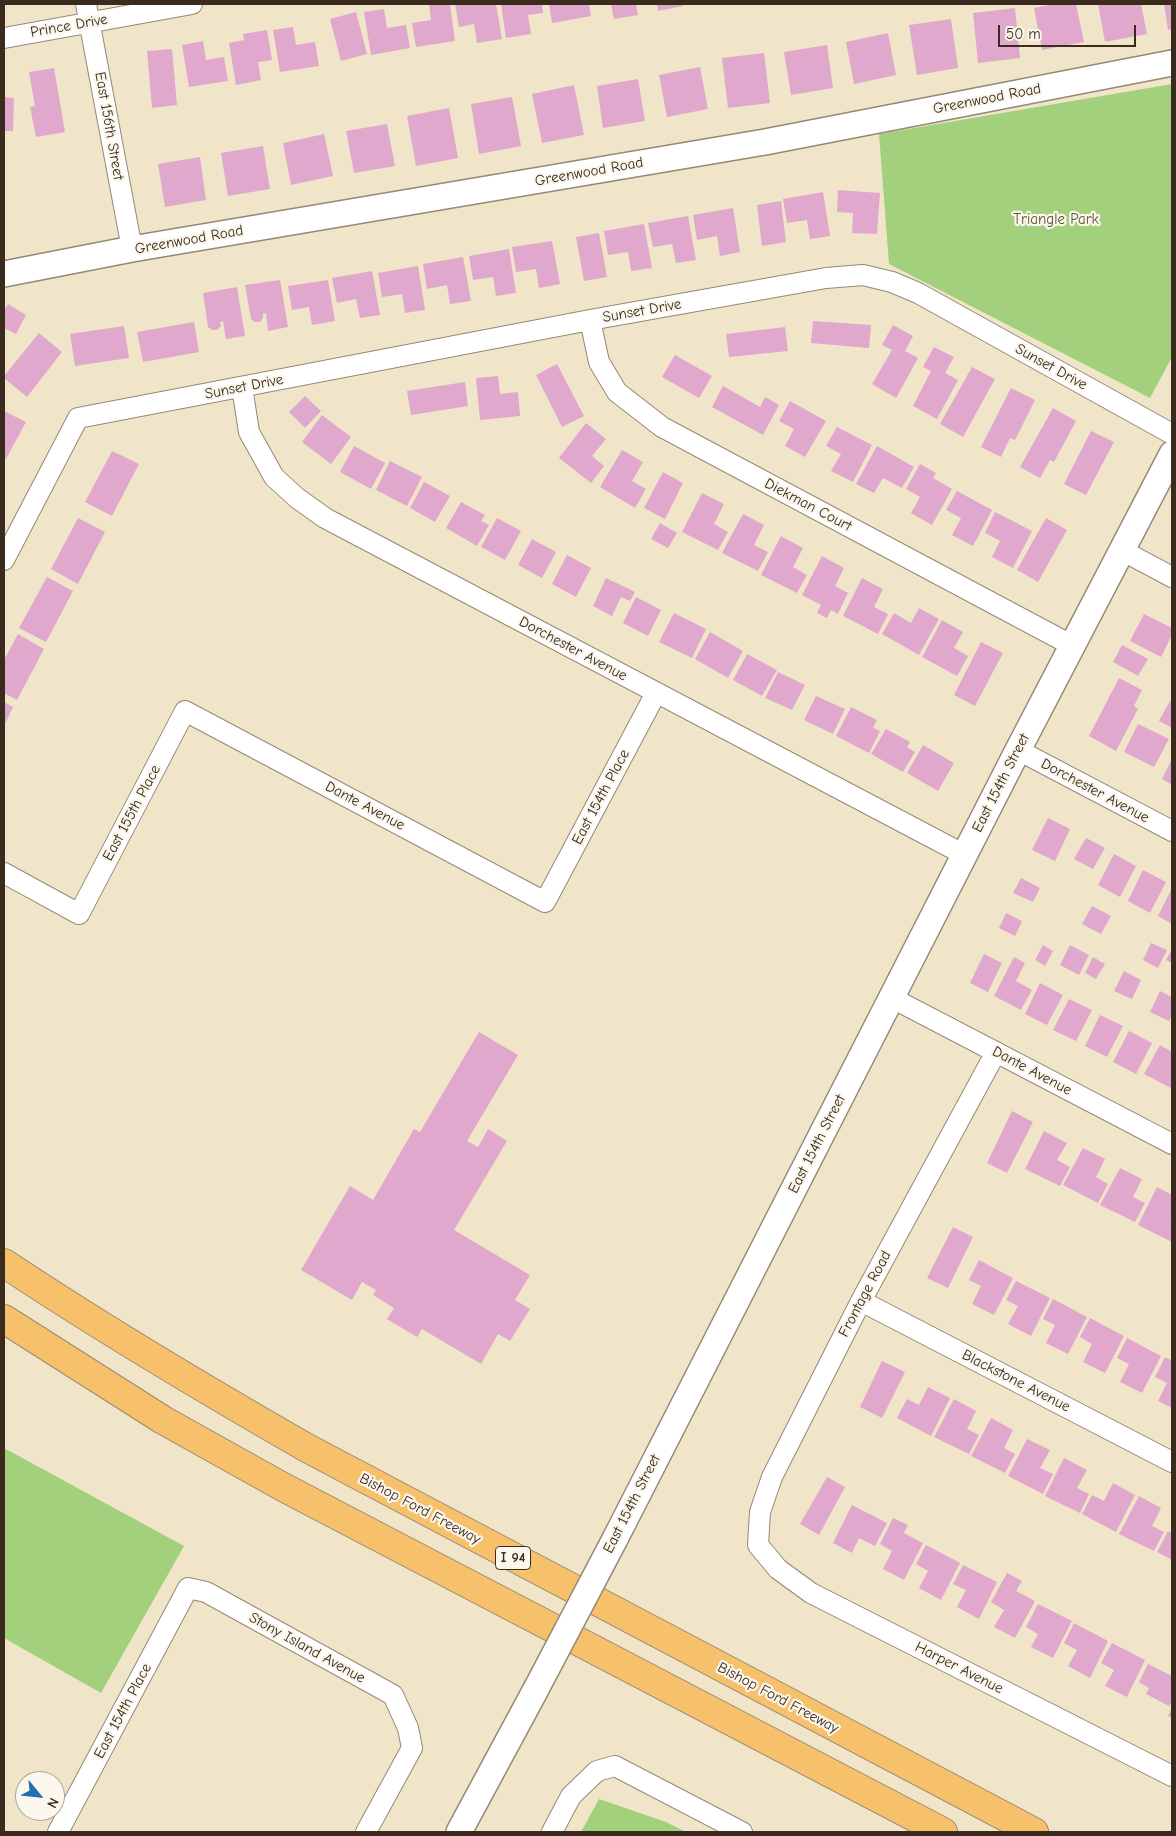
<!DOCTYPE html>
<html>
<head>
<meta charset="utf-8">
<style>
  body { margin:0 }
  #map { position:relative; width:1176px; height:1836px; overflow:hidden; background:#f1e5c9; font-family:"Comic Neue",sans-serif }
  canvas { display:block }
  .frame { position:absolute; inset:0; border:5px solid #3b2a1e; pointer-events:none }
  .north { position:absolute; left:15px; top:1771px; width:50px; height:50px; box-sizing:border-box; background:#fbf7ec; border:1px solid #aea59a; border-radius:50%; rotate:118deg; font-size:14px; font-weight:700; line-height:20px; text-align:center; color:#3b2a1e }
  .north::after { content:''; display:block; margin:auto; width:18px; height:22px; background:#1f6fb2; clip-path:polygon(50% 0,100% 100%,50% 72%,0 100%) }
  .scale { position:absolute; left:998px; top:25px; width:138px; height:22px; box-sizing:border-box; border:2px solid #3b2a1e; border-top:0; padding-left:6px; font-size:15px; line-height:18px; white-space:nowrap; color:#3b2a1e; -webkit-text-stroke:4px #fbf7ec; paint-order:stroke }
</style>
</head>
<body>
<div id="map">
<canvas width="1176" height="1836"></canvas>
<div class="frame"></div>
<div class="north">N</div>
<div class="scale">50 m</div>
</div>
<script>
const context = document.querySelector('canvas').getContext('2d');
context.lineJoin = 'round';
function paint(path, color) {
  context.fillStyle = color;
  context.fill(path, 'evenodd');
}
function stroke(path, color, width, dash) {
  context.strokeStyle = color;
  context.lineWidth = width;
  context.lineCap = dash ? 'butt' : 'round';
  context.setLineDash(dash || []);
  context.stroke(path);
}
function label(font, color, halo, rows, align = 'center') {
  context.font = font + ' "Comic Neue",sans-serif';
  context.lineWidth = 4.5;
  context.setLineDash([]);
  context.textBaseline = 'middle';
  context.strokeStyle = halo;
  context.fillStyle = color;
  for (const [text, x, y, turn = 0] of rows) {
    context.save();
    context.translate(x, y);
    context.rotate((+turn || 0) * Math.PI / 180);
    context.textAlign = isNaN(turn) ? turn : align;
    if (halo) context.strokeText(text, 0, 0);
    context.fillText(text, 0, 0);
    context.restore();
  }
}
paint(new Path2D(`
  M 1172,84 L 1172,357 L 1150,398 L 889,264 L 879,134 Z
  M 4,1448 L 184,1546 L 101,1693 L 4,1638 Z
  M 599,1799 L 666,1822 L 686,1832 L 581,1832 Z`), '#a3d07d');
paint(new Path2D(`
  M 429,4 L 450,4 L 455,41 L 416,47 L 412,23 L 431,20 Z
  M 455,4 L 496,4 L 502,39 L 477,43 L 474,24 L 459,27 Z
  M 501,4 L 542,4 L 543,13 L 528,15 L 531,34 L 506,38 Z
  M 549,4 L 589,4 L 591,16 L 552,23 Z
  M 611,4 L 636,4 L 638,15 L 614,19 Z
  M 657,4 L 682,4 L 683,6 L 658,11 Z
  M 1055,4 L 1076,4 L 1084,42 L 1042,50 L 1034,8 Z
  M 1098,4 L 1141,4 L 1147,34 L 1105,42 Z
  M 1164,4 L 1172,4 L 1172,29 L 1168,30 Z
  M 1015,8 L 1020,58 L 978,63 L 973,13 Z
  M 384,9 L 387,28 L 406,25 L 410,48 L 371,55 L 364,12 Z
  M 356,12 L 367,54 L 341,61 L 330,19 Z
  M 951,19 L 958,68 L 917,75 L 909,25 Z
  M 293,27 L 296,45 L 315,42 L 319,66 L 280,72 L 273,30 Z
  M 267,30 L 272,60 L 258,62 L 261,80 L 236,85 L 229,43 L 244,40 L 243,34 Z
  M 888,33 L 896,75 L 854,84 L 846,42 Z
  M 203,41 L 206,60 L 224,57 L 228,81 L 189,87 L 182,45 Z
  M 827,45 L 833,88 L 791,95 L 784,52 Z
  M 172,49 L 177,105 L 152,108 L 147,51 Z
  M 764,53 L 770,103 L 728,108 L 722,58 Z
  M 700,67 L 708,109 L 667,117 L 659,75 Z
  M 54,68 L 65,132 L 36,137 L 30,107 L 35,106 L 29,72 Z
  M 638,79 L 645,121 L 603,128 L 597,86 Z
  M 574,85 L 584,135 L 542,143 L 532,94 Z
  M 4,97 L 14,98 L 13,131 L 4,131 Z
  M 512,97 L 521,146 L 479,154 L 471,104 Z
  M 449,108 L 458,158 L 416,166 L 407,116 Z
  M 387,124 L 395,166 L 354,173 L 346,131 Z
  M 324,134 L 333,176 L 291,185 L 283,143 Z
  M 263,146 L 270,189 L 228,196 L 221,153 Z
  M 200,157 L 206,200 L 165,207 L 158,164 Z
  M 838,190 L 880,193 L 877,234 L 852,233 L 853,213 L 837,212 Z
  M 823,192 L 830,236 L 810,239 L 807,220 L 787,223 L 783,199 Z
  M 781,201 L 786,242 L 762,246 L 757,205 Z
  M 733,208 L 740,252 L 720,256 L 717,236 L 697,240 L 693,215 Z
  M 688,216 L 696,260 L 676,263 L 672,244 L 653,247 L 648,223 Z
  M 644,224 L 652,268 L 631,271 L 628,252 L 608,255 L 604,231 Z
  M 599,233 L 607,277 L 584,281 L 576,237 Z
  M 552,241 L 560,284 L 539,288 L 536,269 L 516,272 L 512,247 Z
  M 509,249 L 516,293 L 496,296 L 493,277 L 473,280 L 469,256 Z
  M 463,257 L 471,301 L 450,304 L 447,285 L 427,289 L 423,264 Z
  M 418,266 L 425,310 L 405,313 L 402,294 L 382,297 L 378,273 Z
  M 372,271 L 380,315 L 360,318 L 356,299 L 337,303 L 332,278 Z
  M 280,280 L 288,327 L 268,331 L 266,313 L 263,314 L 263,318 L 260,322 L 255,322 L 251,319 L 245,285 Z
  M 328,280 L 335,321 L 312,325 L 309,307 L 292,310 L 288,286 Z
  M 237,287 L 245,336 L 226,339 L 223,321 L 220,322 L 221,326 L 217,330 L 212,330 L 208,327 L 203,293 Z
  M 8,304 L 26,315 L 16,334 L 4,328 L 4,311 Z
  M 813,321 L 871,325 L 869,348 L 811,343 Z
  M 194,322 L 199,352 L 143,362 L 137,332 Z
  M 893,325 L 913,336 L 905,351 L 918,358 L 896,398 L 872,384 L 892,350 L 882,345 Z
  M 124,326 L 129,358 L 75,366 L 70,334 Z
  M 785,327 L 788,351 L 729,357 L 726,334 Z
  M 39,333 L 62,352 L 27,397 L 4,378 L 4,376 Z
  M 934,347 L 954,357 L 945,373 L 958,380 L 937,419 L 913,406 L 931,371 L 923,367 Z
  M 675,355 L 712,376 L 699,398 L 662,377 Z
  M 557,364 L 584,416 L 562,427 L 536,375 Z
  M 972,367 L 995,379 L 963,437 L 940,424 Z
  M 498,376 L 500,394 L 518,392 L 520,416 L 480,420 L 476,378 Z
  M 465,382 L 468,406 L 411,415 L 407,391 Z
  M 723,386 L 760,407 L 765,397 L 779,405 L 763,435 L 712,407 Z
  M 1011,388 L 1035,400 L 1015,440 L 1010,438 L 1001,457 L 981,447 Z
  M 305,396 L 321,411 L 305,428 L 289,412 Z
  M 790,401 L 826,421 L 805,457 L 785,446 L 794,429 L 779,421 Z
  M 1053,408 L 1076,421 L 1054,462 L 1050,460 L 1040,478 L 1020,467 Z
  M 4,411 L 26,422 L 6,459 L 4,458 Z
  M 322,415 L 351,437 L 331,464 L 302,442 Z
  M 586,423 L 606,439 L 592,456 L 604,466 L 591,483 L 559,458 Z
  M 837,427 L 872,445 L 853,482 L 831,471 L 841,454 L 826,446 Z
  M 1091,431 L 1114,442 L 1086,495 L 1064,484 Z
  M 354,446 L 385,463 L 371,489 L 340,472 Z
  M 877,446 L 914,467 L 902,488 L 883,478 L 874,493 L 856,484 Z
  M 622,450 L 643,462 L 632,481 L 646,489 L 635,508 L 600,487 Z
  M 112,451 L 139,464 L 112,516 L 85,502 Z
  M 390,461 L 422,477 L 407,506 L 376,490 Z
  M 920,464 L 936,473 L 933,478 L 952,489 L 932,525 L 911,513 L 920,497 L 906,489 Z
  M 663,472 L 683,483 L 665,519 L 644,508 Z
  M 424,482 L 450,496 L 435,522 L 410,508 Z
  M 957,491 L 992,510 L 973,546 L 952,535 L 961,518 L 946,510 Z
  M 702,493 L 724,504 L 714,524 L 728,532 L 718,550 L 682,532 Z
  M 461,502 L 485,515 L 481,521 L 489,525 L 477,546 L 446,528 Z
  M 995,512 L 1032,531 L 1013,568 L 992,557 L 1000,541 L 985,533 Z
  M 743,514 L 764,525 L 754,545 L 768,552 L 758,571 L 722,553 Z
  M 78,518 L 105,532 L 78,584 L 51,569 Z
  M 497,518 L 521,531 L 505,560 L 481,547 Z
  M 1046,518 L 1067,530 L 1038,582 L 1017,570 Z
  M 660,523 L 677,533 L 668,548 L 651,539 Z
  M 781,536 L 803,548 L 793,567 L 807,575 L 797,593 L 761,575 Z
  M 532,539 L 556,552 L 542,578 L 518,565 Z
  M 567,555 L 591,568 L 576,597 L 552,584 Z
  M 822,556 L 844,568 L 835,586 L 848,593 L 838,614 L 831,610 L 827,618 L 817,613 L 821,605 L 802,595 Z
  M 47,577 L 73,591 L 46,642 L 19,628 Z
  M 606,578 L 635,592 L 630,601 L 621,597 L 612,616 L 593,606 Z
  M 862,578 L 883,589 L 874,607 L 888,614 L 878,634 L 843,616 Z
  M 636,597 L 661,610 L 648,636 L 623,623 Z
  M 919,608 L 939,619 L 919,655 L 882,634 L 894,613 L 911,623 Z
  M 674,613 L 706,629 L 692,658 L 659,642 Z
  M 1144,614 L 1172,628 L 1172,635 L 1161,657 L 1130,641 Z
  M 942,620 L 963,632 L 954,648 L 968,656 L 957,676 L 922,657 Z
  M 710,632 L 743,651 L 728,678 L 695,659 Z
  M 18,634 L 44,649 L 17,700 L 4,693 L 4,660 Z
  M 981,642 L 1003,653 L 975,706 L 954,695 Z
  M 1122,645 L 1148,659 L 1138,676 L 1113,662 Z
  M 747,654 L 777,670 L 762,696 L 733,680 Z
  M 778,672 L 805,685 L 792,710 L 765,698 Z
  M 1119,678 L 1142,690 L 1134,706 L 1138,709 L 1116,751 L 1089,736 Z
  M 816,696 L 845,709 L 833,734 L 804,720 Z
  M 1170,701 L 1172,703 L 1172,728 L 1159,721 Z
  M 4,702 L 13,707 L 4,726 Z
  M 851,707 L 877,720 L 873,728 L 880,731 L 869,753 L 836,736 Z
  M 1138,724 L 1169,739 L 1154,767 L 1124,752 Z
  M 886,729 L 910,742 L 907,747 L 915,752 L 903,772 L 871,754 Z
  M 923,745 L 954,763 L 938,791 L 907,773 Z
  M 1172,759 L 1172,785 L 1162,779 Z
  M 1048,818 L 1070,829 L 1055,861 L 1032,850 Z
  M 1086,838 L 1105,848 L 1093,869 L 1074,859 Z
  M 1114,854 L 1136,866 L 1120,897 L 1098,885 Z
  M 1143,870 L 1166,882 L 1150,913 L 1128,901 Z
  M 1021,878 L 1040,888 L 1033,902 L 1013,893 Z
  M 1172,888 L 1172,924 L 1158,916 Z
  M 1092,906 L 1111,916 L 1101,934 L 1082,924 Z
  M 1006,913 L 1022,921 L 1015,936 L 999,928 Z
  M 1151,943 L 1167,950 L 1158,968 L 1143,960 Z
  M 1043,945 L 1053,951 L 1045,966 L 1035,960 Z
  M 1070,945 L 1089,955 L 1079,975 L 1060,965 Z
  M 1172,949 L 1172,963 L 1166,960 Z
  M 984,954 L 1002,963 L 988,992 L 970,983 Z
  M 1014,957 L 1025,963 L 1016,981 L 1032,990 L 1021,1010 L 994,996 Z
  M 1093,957 L 1105,964 L 1096,979 L 1085,973 Z
  M 1124,971 L 1141,980 L 1132,999 L 1114,991 Z
  M 1040,983 L 1063,995 L 1047,1025 L 1025,1014 Z
  M 1160,991 L 1172,997 L 1172,1015 L 1169,1021 L 1150,1012 Z
  M 1069,999 L 1092,1010 L 1076,1041 L 1053,1030 Z
  M 1100,1015 L 1123,1026 L 1107,1057 L 1085,1046 Z
  M 1129,1031 L 1152,1043 L 1136,1074 L 1113,1062 Z
  M 479,1032 L 518,1055 L 467,1141 L 478,1147 L 488,1129 L 507,1141 L 454,1230 L 530,1275 L 515,1300 L 530,1309 L 510,1341 L 498,1334 L 481,1364 L 422,1329 L 417,1337 L 387,1319 L 394,1308 L 373,1295 L 376,1290 L 362,1282 L 352,1300 L 301,1270 L 350,1186 L 373,1200 L 414,1129 L 420,1132 Z
  M 1160,1045 L 1172,1052 L 1171,1088 L 1144,1074 Z
  M 1012,1111 L 1033,1122 L 1007,1173 L 987,1163 Z
  M 1044,1131 L 1067,1143 L 1057,1160 L 1070,1167 L 1060,1186 L 1025,1169 Z
  M 1083,1148 L 1105,1159 L 1096,1177 L 1108,1184 L 1098,1203 L 1063,1185 Z
  M 1120,1168 L 1142,1179 L 1133,1197 L 1145,1203 L 1135,1222 L 1100,1205 Z
  M 1157,1187 L 1172,1195 L 1172,1213 L 1170,1217 L 1172,1218 L 1172,1242 L 1138,1225 Z
  M 953,1227 L 973,1237 L 948,1288 L 927,1278 Z
  M 979,1260 L 1013,1278 L 994,1315 L 972,1304 L 981,1286 L 969,1280 Z
  M 1016,1281 L 1050,1298 L 1031,1336 L 1008,1324 L 1018,1306 L 1006,1300 Z
  M 1053,1299 L 1087,1317 L 1068,1354 L 1046,1343 L 1055,1325 L 1043,1319 Z
  M 1090,1318 L 1124,1336 L 1105,1373 L 1083,1362 L 1092,1344 L 1080,1337 Z
  M 1127,1338 L 1161,1356 L 1142,1393 L 1120,1382 L 1129,1364 L 1117,1358 Z
  M 1165,1357 L 1172,1361 L 1172,1408 L 1158,1401 L 1167,1383 L 1155,1377 Z
  M 882,1361 L 905,1372 L 882,1418 L 860,1407 Z
  M 928,1387 L 950,1398 L 931,1436 L 897,1418 L 907,1399 L 919,1405 Z
  M 954,1399 L 976,1411 L 967,1429 L 979,1435 L 969,1454 L 934,1437 Z
  M 991,1418 L 1013,1430 L 1004,1448 L 1015,1454 L 1005,1473 L 971,1456 Z
  M 1027,1439 L 1050,1450 L 1040,1468 L 1053,1474 L 1043,1494 L 1008,1476 Z
  M 1064,1458 L 1087,1470 L 1077,1488 L 1089,1494 L 1080,1513 L 1045,1496 Z
  M 827,1477 L 845,1487 L 819,1535 L 800,1524 Z
  M 1113,1483 L 1135,1495 L 1116,1532 L 1082,1514 L 1092,1495 L 1104,1501 Z
  M 1139,1496 L 1161,1508 L 1152,1526 L 1164,1532 L 1154,1551 L 1119,1534 Z
  M 852,1505 L 887,1523 L 875,1546 L 859,1538 L 852,1553 L 833,1543 Z
  M 893,1518 L 908,1525 L 904,1533 L 923,1543 L 904,1580 L 883,1569 L 892,1551 L 880,1544 Z
  M 1168,1531 L 1172,1533 L 1172,1560 L 1157,1552 Z
  M 926,1545 L 960,1563 L 941,1600 L 919,1588 L 928,1571 L 916,1564 Z
  M 963,1565 L 997,1582 L 979,1619 L 957,1607 L 966,1590 L 953,1584 Z
  M 1007,1573 L 1022,1581 L 1016,1591 L 1035,1601 L 1015,1638 L 994,1627 L 1004,1610 L 991,1602 Z
  M 1038,1604 L 1072,1621 L 1053,1658 L 1031,1647 L 1038,1634 L 1026,1627 Z
  M 1074,1623 L 1108,1641 L 1090,1678 L 1068,1666 L 1077,1650 L 1064,1643 Z
  M 1112,1643 L 1145,1660 L 1127,1697 L 1105,1686 L 1114,1670 L 1101,1663 Z
  M 1148,1664 L 1172,1676 L 1172,1700 L 1169,1706 L 1146,1694 L 1149,1688 L 1139,1682 Z
  M 1172,1708 L 1172,1718 L 1168,1716 Z`), '#dfa8cc');
const minor = new Path2D(`
  M 86,4 L 132,249
  M 4,38 L 192,4
  M 590,320 L 599,362 L 617,392 L 662,427 L 1073,646
  M 242,387 L 249,432 L 274,477 L 297,498 L 325,518 L 965,855
  M 1123,551 L 1172,577
  M 4,560 L 78,418 L 590,320 L 826,278 L 863,275 L 892,282 L 918,293 L 1172,434
  M 1018,750 L 1172,831
  M 4,873 L 79,914 L 185,711 L 545,902 L 656,693
  M 892,998 L 1172,1144
  M 996,1052 L 861,1301 L 772,1477 L 760,1512 L 758,1545 L 778,1569 L 811,1593 L 1172,1776
  M 861,1301 L 1172,1462
  M 58,1832 L 188,1588 L 206,1592 L 393,1695 L 408,1728 L 412,1748 L 366,1832
  M 552,1832 L 571,1796 L 597,1771 L 615,1766 L 742,1832`);
const tertiary = new Path2D(`
  M 4,274 L 132,249 L 765,142 L 1172,63
  M 615,1539 L 1018,750 L 1172,454
  M 459,1832 L 535,1691`);
const motorway = new Path2D(`
  M 4,1263 C 103,1329 204,1389 307,1448 L 1034,1832
  M 4,1319 L 163,1420 L 283,1487 L 943,1832`);
stroke(minor, '#968874', 22);
stroke(tertiary, '#968874', 28);
stroke(motorway, '#968874', 30);
stroke(minor, '#fff', 20);
stroke(tertiary, '#fff', 25);
stroke(motorway, '#f7c06b', 28);
const tertiaryBridge = new Path2D(`
  M 535,1691 L 615,1539`);
stroke(tertiaryBridge, '#968874', 28, []);
stroke(tertiaryBridge, '#fff', 25);
for (const [x, y, w] of [
  [513,1558,35]
]) {
  const box = new Path2D();
  box.roundRect(x - w / 2, y - 11.5, w, 23, 4);
  context.fillStyle = '#fbf7ec';
  context.fill(box);
  stroke(box, '#3b2a1e', 1);
}
label('bold 14px', '#3b2a1e', null, [
  ["I 94",513,1558]
]);
label('15px', '#3b2a1e', '#fbf7ec', [
  ["Prince Drive",69,26,-10],
  ["Greenwood Road",987,99,-11],
  ["East 156th Street",109,126,80],
  ["Greenwood Road",589,172,-10],
  ["Greenwood Road",189,240,-10],
  ["Sunset Drive",642,311,-10],
  ["Sunset Drive",1051,367,29],
  ["Sunset Drive",244,387,-11],
  ["Diekman Court",808,505,28],
  ["Dorchester Avenue",573,649,28],
  ["East 154th Street",1001,783,-63],
  ["Dorchester Avenue",1095,791,28],
  ["East 154th Place",601,797,-62],
  ["Dante Avenue",365,806,28],
  ["East 155th Place",132,813,-62],
  ["Dante Avenue",1032,1071,28],
  ["East 154th Street",817,1144,-63],
  ["Frontage Road",865,1294,-62],
  ["Blackstone Avenue",1016,1381,27],
  ["East 154th Street",632,1504,-63],
  ["Bishop Ford Freeway",420,1509,28],
  ["Stony Island Avenue",307,1648,29],
  ["Harper Avenue",959,1668,27],
  ["Bishop Ford Freeway",778,1698,28],
  ["East 154th Place",123,1711,-62]
]);
label('15px', '#555436', '#fbf7ec', [
  ["Triangle Park",1056,220]
]);
</script>
</body>
</html>
